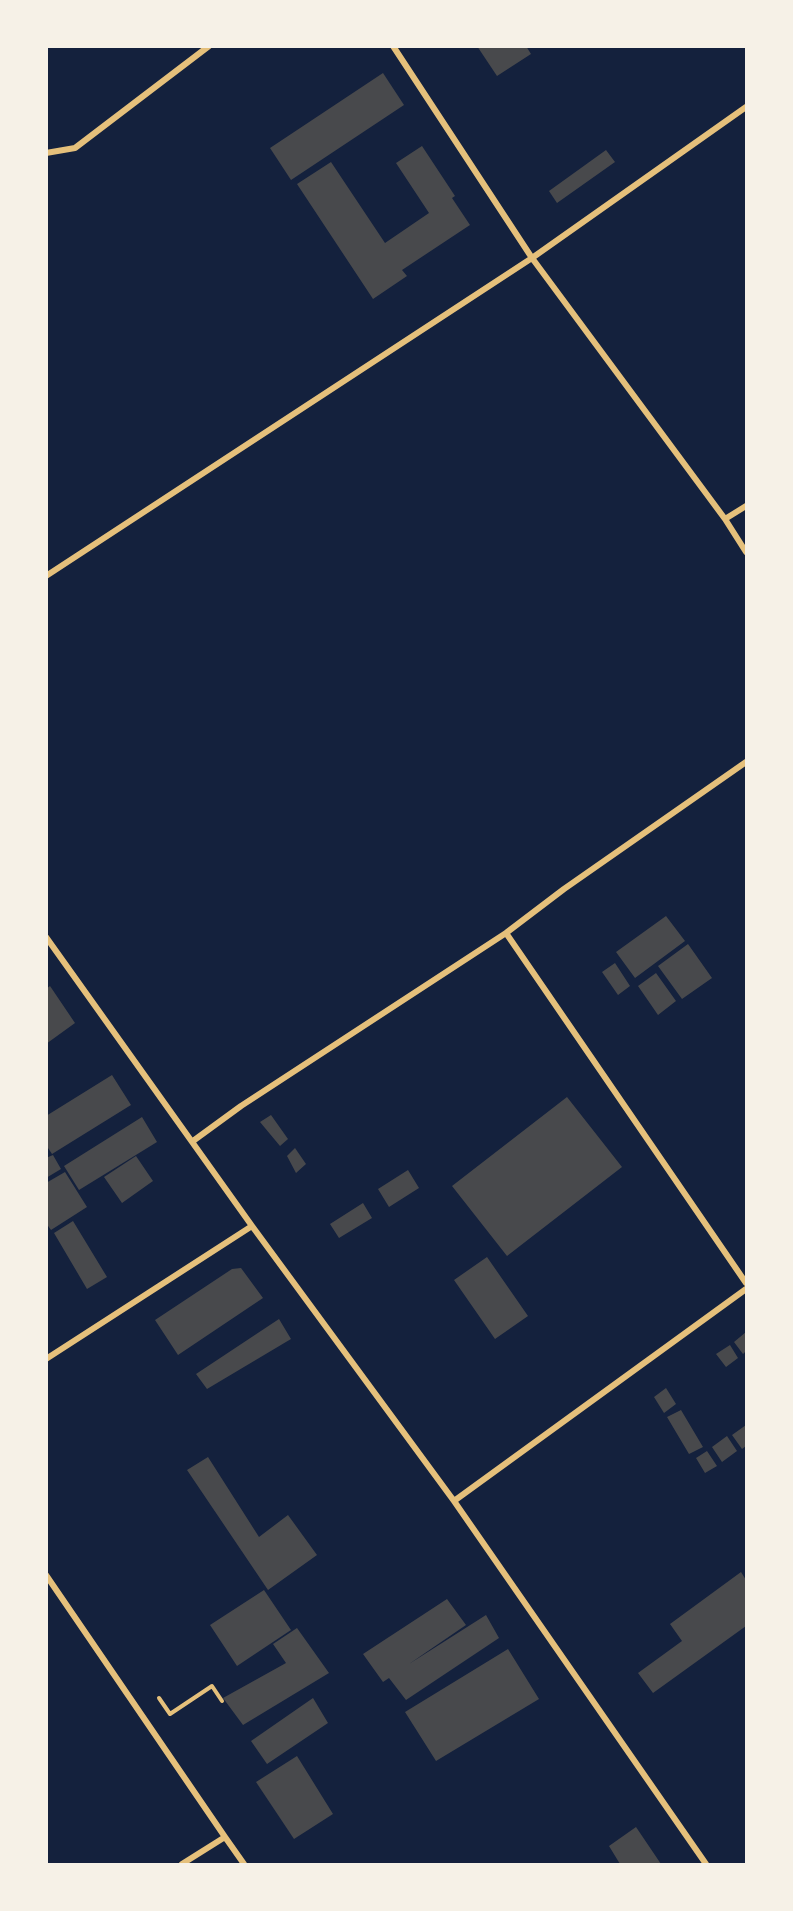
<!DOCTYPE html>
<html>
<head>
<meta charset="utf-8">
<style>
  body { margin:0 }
  #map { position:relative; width:793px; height:1911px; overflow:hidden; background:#14213d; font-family:"Archivo Narrow",sans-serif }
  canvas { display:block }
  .frame { position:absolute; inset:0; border:48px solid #f6f1e7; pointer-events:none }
</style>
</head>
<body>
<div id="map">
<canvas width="793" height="1911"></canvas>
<div class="frame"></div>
</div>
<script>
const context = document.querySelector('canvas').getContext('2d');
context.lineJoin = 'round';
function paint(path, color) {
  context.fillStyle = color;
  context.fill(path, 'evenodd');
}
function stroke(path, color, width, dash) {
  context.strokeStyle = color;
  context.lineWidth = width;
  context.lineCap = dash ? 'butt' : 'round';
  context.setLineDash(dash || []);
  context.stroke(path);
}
paint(new Path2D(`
  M 477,46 L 526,46 L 531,54 L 497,76 Z
  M 383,73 L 404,105 L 291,180 L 270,148 Z
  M 422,146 L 455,196 L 452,198 L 470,225 L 402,270 L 407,276 L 373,299 L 297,184 L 331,162 L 385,243 L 429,213 L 396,163 Z
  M 606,150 L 615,162 L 557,203 L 549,191 Z
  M 666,916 L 685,941 L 635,978 L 616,952 Z
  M 688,944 L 712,978 L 682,999 L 658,966 Z
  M 615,963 L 630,986 L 618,995 L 602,972 Z
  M 656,973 L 676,1001 L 658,1015 L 638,986 Z
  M 50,986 L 75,1023 L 46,1044 L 46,989 Z
  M 112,1075 L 131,1105 L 52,1154 L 46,1145 L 46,1116 Z
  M 567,1097 L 622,1167 L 507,1256 L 452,1186 Z
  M 271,1115 L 288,1139 L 280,1146 L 260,1122 Z
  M 142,1117 L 157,1142 L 79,1190 L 64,1166 Z
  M 295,1148 L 306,1164 L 296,1173 L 287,1156 Z
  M 53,1155 L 61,1169 L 46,1178 L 46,1158 Z
  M 136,1156 L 153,1181 L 122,1203 L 104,1177 Z
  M 408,1170 L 419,1188 L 389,1207 L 378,1189 Z
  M 65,1172 L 87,1207 L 51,1230 L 46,1223 L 46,1183 Z
  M 363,1203 L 372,1218 L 339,1238 L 330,1224 Z
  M 73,1221 L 107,1277 L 87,1289 L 54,1233 Z
  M 487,1257 L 528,1316 L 495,1339 L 454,1280 Z
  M 241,1268 L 263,1298 L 178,1355 L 155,1320 L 232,1269 Z
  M 279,1319 L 291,1339 L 207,1389 L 196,1374 Z
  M 746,1332 L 746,1351 L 743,1354 L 734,1342 Z
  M 730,1345 L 738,1358 L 726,1367 L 716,1354 Z
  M 666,1388 L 676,1404 L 664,1413 L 654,1397 Z
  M 681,1410 L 703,1447 L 689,1454 L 667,1417 Z
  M 746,1425 L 746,1446 L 742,1449 L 732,1435 Z
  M 727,1436 L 737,1451 L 722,1462 L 712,1447 Z
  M 707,1451 L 717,1466 L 705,1473 L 696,1458 Z
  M 208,1457 L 259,1537 L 288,1515 L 317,1555 L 268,1590 L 187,1470 Z
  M 741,1572 L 746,1580 L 746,1626 L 653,1693 L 638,1673 L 682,1641 L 670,1624 Z
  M 264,1590 L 291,1630 L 237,1666 L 210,1625 Z
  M 447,1599 L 466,1625 L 409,1664 L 486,1615 L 499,1638 L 406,1700 L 389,1678 L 383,1682 L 363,1654 Z
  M 297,1628 L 329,1673 L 243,1725 L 223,1698 L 286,1663 L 273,1644 Z
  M 508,1649 L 539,1699 L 436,1761 L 405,1712 Z
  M 313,1698 L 328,1723 L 267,1764 L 251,1741 Z
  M 297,1756 L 333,1814 L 294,1839 L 256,1782 Z
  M 636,1827 L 661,1864 L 620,1864 L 609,1846 Z`), '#48494c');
stroke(new Path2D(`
  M 159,1698 L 170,1714 L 212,1686 L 222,1701`), '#e5c07b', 4);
stroke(new Path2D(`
  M 393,46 L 532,258 L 725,519 L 746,552
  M 46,153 L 75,148 L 209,46
  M 725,519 L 746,506
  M 46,576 L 532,258 L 746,107
  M 506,933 L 746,1283
  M 46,937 L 252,1226 L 454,1501 L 706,1864
  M 193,1141 L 241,1106 L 506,933 L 564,889 L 746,762
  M 46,1359 L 252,1226
  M 454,1501 L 746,1289
  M 46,1575 L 225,1837
  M 182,1864 L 225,1837 L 244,1864`), '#e5c07b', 6);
</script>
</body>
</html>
